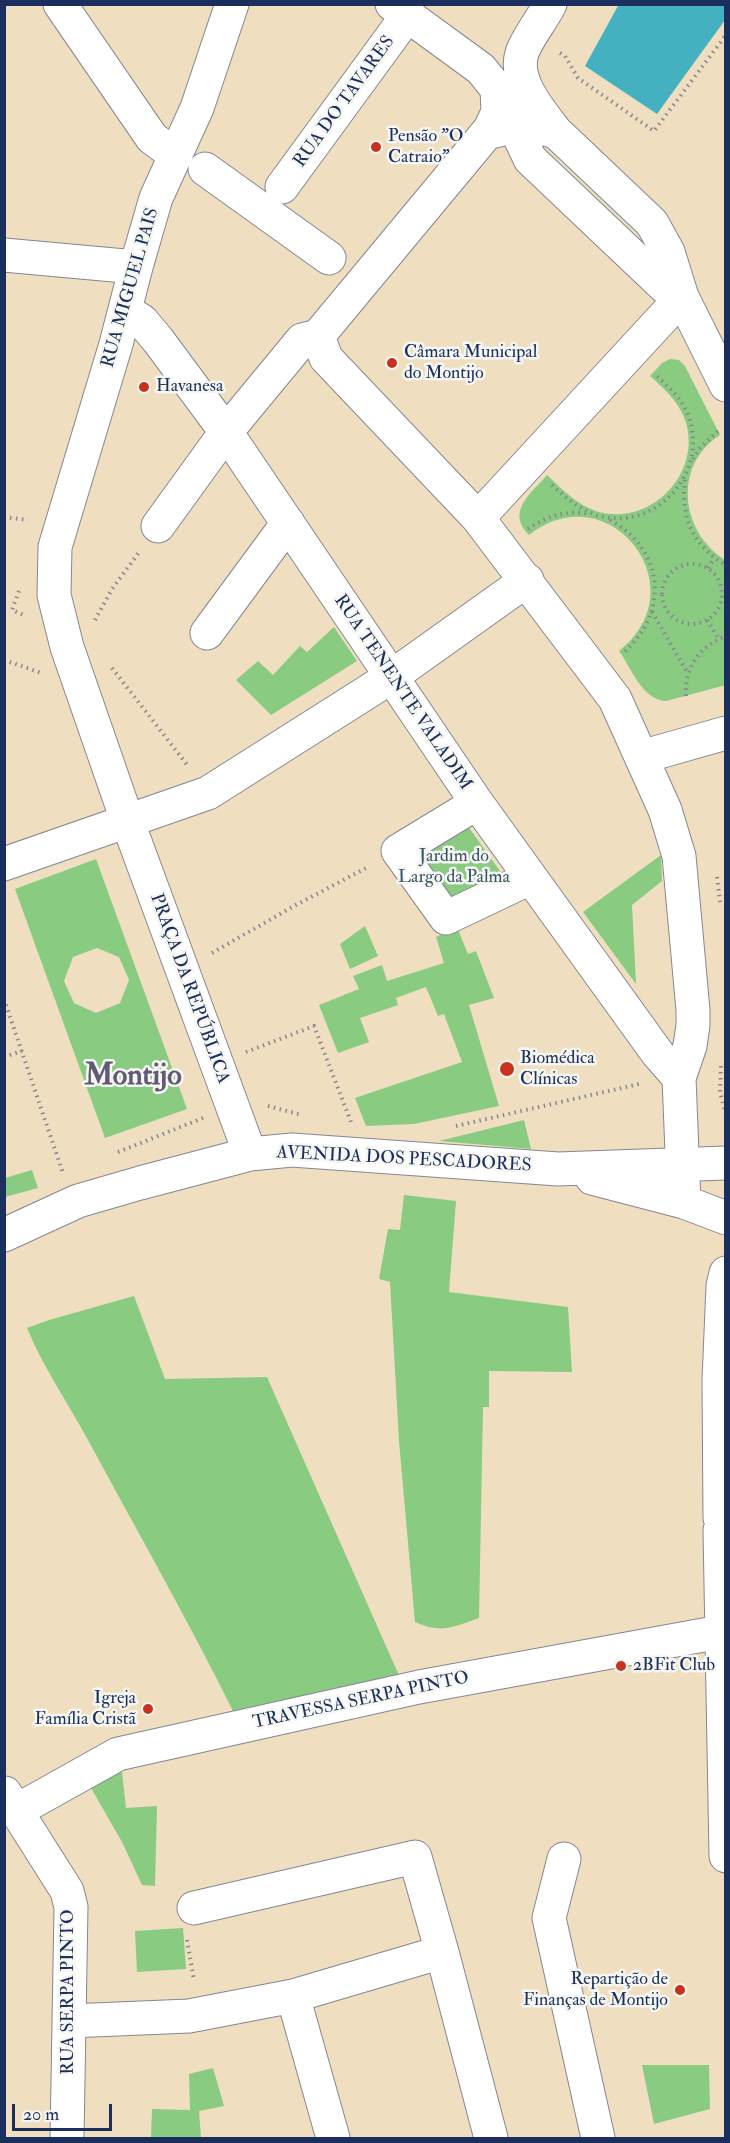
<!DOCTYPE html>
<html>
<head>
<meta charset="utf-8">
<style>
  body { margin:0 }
  #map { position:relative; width:730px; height:2143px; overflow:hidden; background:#efdfc0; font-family:"IM FELL Double Pica",serif }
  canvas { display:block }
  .frame { position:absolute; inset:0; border:6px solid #1b2f5e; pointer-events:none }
  .scale { position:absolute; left:12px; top:2104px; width:100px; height:27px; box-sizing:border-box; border:3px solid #1b2f5e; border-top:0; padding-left:8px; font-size:18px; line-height:21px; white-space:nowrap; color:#1b2f5e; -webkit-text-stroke:4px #f6f6f2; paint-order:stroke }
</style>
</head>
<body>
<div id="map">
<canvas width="730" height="2143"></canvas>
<div class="frame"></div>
<div class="scale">20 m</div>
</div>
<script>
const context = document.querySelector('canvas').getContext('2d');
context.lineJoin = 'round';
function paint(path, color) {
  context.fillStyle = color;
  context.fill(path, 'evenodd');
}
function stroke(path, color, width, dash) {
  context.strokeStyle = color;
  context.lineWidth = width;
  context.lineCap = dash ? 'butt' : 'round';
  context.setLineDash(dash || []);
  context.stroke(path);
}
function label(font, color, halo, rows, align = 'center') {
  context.font = font + ' "IM FELL Double Pica",serif';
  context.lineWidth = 5;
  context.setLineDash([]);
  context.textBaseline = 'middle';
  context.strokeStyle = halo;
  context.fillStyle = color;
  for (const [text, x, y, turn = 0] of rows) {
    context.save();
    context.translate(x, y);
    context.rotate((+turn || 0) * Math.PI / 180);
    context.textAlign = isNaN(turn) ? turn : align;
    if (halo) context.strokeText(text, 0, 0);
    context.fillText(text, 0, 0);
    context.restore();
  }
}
paint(new Path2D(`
  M 670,359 L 679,360 L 685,366 L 720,435 C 672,466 681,532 725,560 L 726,685 L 666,701 C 642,700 632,669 619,651 C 700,588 609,472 529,535 C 505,511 532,493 547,475 C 562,489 576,504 596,511 C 645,527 695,482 688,432 C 685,408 667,391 650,376 L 662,363 Z
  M 334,627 L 357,661 L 271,715 L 236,680 L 258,661 L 273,675 L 300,646 L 307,652 Z
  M 465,822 L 507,881 L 441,910 L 404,859 Z
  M 661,855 L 662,881 L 632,905 L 636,984 L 583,912 Z
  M 96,859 L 187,1109 L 105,1138 L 15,889 ZM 97,948 L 119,957 L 129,980 L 120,1003 L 96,1013 L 74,1003 L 64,981 L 73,957 Z
  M 365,926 L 378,956 L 350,969 L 340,944 Z
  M 457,927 L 468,954 L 476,951 L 494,998 L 469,1005 L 499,1106 L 414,1124 L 366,1126 L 355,1098 L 462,1062 L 444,1014 L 438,1016 L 426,987 L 396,998 L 398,1005 L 360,1018 L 369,1042 L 338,1053 L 319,1005 L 359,989 L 353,976 L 382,965 L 387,981 L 444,963 L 436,937 Z
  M 524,1120 L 531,1149 L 439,1141 Z
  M 32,1170 L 38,1188 L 5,1197 L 5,1178 Z
  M 404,1195 L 456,1201 L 449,1292 L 568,1307 L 572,1372 L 489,1371 L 489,1407 L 483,1407 L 479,1618 C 453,1627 442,1634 415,1622 L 399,1441 L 390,1282 L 379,1279 L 388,1229 L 400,1230 Z
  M 134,1296 L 165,1379 L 267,1377 L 401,1680 L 234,1713 C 188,1620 137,1531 88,1440 C 68,1403 43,1367 27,1328 L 49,1320 Z
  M 121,1763 L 126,1808 L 157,1806 L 155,1886 L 142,1885 L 122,1842 L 87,1781 Z
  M 183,1928 L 186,1969 L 137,1972 L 135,1931 Z
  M 642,2065 L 709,2065 L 710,2109 L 654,2124 Z
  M 213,2068 L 224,2106 L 199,2111 L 201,2138 L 151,2138 L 152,2109 L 190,2110 L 189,2074 Z`), '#8acb82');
paint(new Path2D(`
  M 619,4 L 725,5 L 725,20 L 657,114 L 585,66 Z`), '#43b1bf');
const minor = new Path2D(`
  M 60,4 L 152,138 L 175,155
  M 232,4 L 197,108 L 156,198 L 136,267 L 116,344 L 55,547 L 54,595 L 67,647 L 127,820 L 250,1154
  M 392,4 L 481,69 L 497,89 L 530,159 L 664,286 L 682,297
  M 550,4 C 543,18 526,40 522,53 C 513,81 541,112 556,132
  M 495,131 L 514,126 L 530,125 L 556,132 L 652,223 L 668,252 L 682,297 L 726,385
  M 205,169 L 329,258
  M 282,187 L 407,16
  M 4,255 L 136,267
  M 125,310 L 142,321 L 158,340 L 226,432 L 477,803 L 658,1054 L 679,1078
  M 318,336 L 326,358 L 478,518 L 615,699 L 665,810 L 679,856 L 693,1010 L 693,1025 L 690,1046 L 679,1078 L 684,1202
  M 478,518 L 682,297
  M 158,526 L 226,432 L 302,340 L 318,336 L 490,129 L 498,112 L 497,89
  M 207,633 L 288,523
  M 641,757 L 726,733
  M 477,803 L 398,851 L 446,918 L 530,878
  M 4,864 L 208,793 L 391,677 L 527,580
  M 592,1178 L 684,1202 L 726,1218
  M 4,1235 L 78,1201 L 140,1183 L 250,1154 L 292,1150 L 558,1169 L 726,1163
  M 720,1518 L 719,1380 L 723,1286 L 726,1273
  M 726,1530 L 720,1530 L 726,1856
  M 5,1793 L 67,1891 L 71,1907 L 67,2138
  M 16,1811 L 118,1754 L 419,1687 L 720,1632
  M 564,1859 L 549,1918 L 598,2138
  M 194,1908 L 415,1857 L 442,1952
  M 70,2021 L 189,2016 L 293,1996
  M 333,2138 L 293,1996 L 442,1952 L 491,2138`);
stroke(minor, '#85878f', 35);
stroke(new Path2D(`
  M 560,53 L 565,56 L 578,78 L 654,131 L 726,35
  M 693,459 L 700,448 L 718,431
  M 685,480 C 681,518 692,545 726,565
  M 552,485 C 569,501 587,516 611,518 C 666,523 708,465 688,415 C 682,398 668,387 656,375
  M 4,517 L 28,520
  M 610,520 C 666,551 669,614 622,654
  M 528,529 C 547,516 566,510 589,514
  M662 594a30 30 0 1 1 60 0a30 30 0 1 1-60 0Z
  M 708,568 L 714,558
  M 19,591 L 12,610 L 26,616
  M 652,612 L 687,672
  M 95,620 L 112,589 L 140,551
  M 707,620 L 719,639
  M 4,660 L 41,673
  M 112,668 L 188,766
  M 686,696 C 684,668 700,646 726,636
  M 717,877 L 720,902
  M 212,953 L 294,906 L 368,867
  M 4,999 L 63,1173
  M 246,1052 L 314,1026 L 351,1122
  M 4,1057 L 22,1051
  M 721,1066 L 720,1092 L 726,1115
  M 268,1106 L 302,1115
  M 456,1126 L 639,1084
  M 118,1152 L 203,1118
  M 187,1940 L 194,1980`), '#85878f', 4, [1.5, 4.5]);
stroke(minor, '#fff', 33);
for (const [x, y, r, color] of [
  [376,147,6,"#c8321e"],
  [392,363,6,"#c8321e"],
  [144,387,6,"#c8321e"],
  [507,1069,8,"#c8321e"],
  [621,1666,6,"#c8321e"],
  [148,1709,6,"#c8321e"],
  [680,1990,6,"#c8321e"]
]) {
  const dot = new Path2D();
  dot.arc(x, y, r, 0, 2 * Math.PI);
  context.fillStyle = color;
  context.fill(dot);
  stroke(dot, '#f6f6f2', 2);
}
label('18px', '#1b2f5e', '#f6f6f2', [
  ["RUA DO TAVARES",345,102,-54],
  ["RUA MIGUEL PAIS",131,288,-74],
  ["RUA TENENTE VALADIM",402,693,56],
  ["PRAÇA DA REPÚBLICA",189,989,70],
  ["AVENIDA DOS PESCADORES",404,1160,3],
  ["TRAVESSA SERPA PINTO",361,1701,-12],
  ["RUA SERPA PINTO",69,1992,-90]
]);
label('18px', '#1b2f5e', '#f6f6f2', [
  ["Pensão \"O",388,137],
  ["Catraio\"",388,158],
  ["Câmara Municipal",404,353],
  ["do Montijo",404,374],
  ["Havanesa",156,387],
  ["Biomédica",520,1059],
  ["Clínicas",520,1080],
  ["2BFit Club",633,1666],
  ["Igreja",136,1699,"right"],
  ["Família Cristã",136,1720,"right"],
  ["Repartição de",668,1980,"right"],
  ["Finanças de Montijo",668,2001,"right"]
], 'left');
label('18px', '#375667', '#f6f6f2', [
  ["Jardim do",454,857],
  ["Largo da Palma",454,878]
]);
label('bold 30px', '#615a74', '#f6f6f2', [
  ["Montijo",133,1078]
]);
</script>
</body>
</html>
